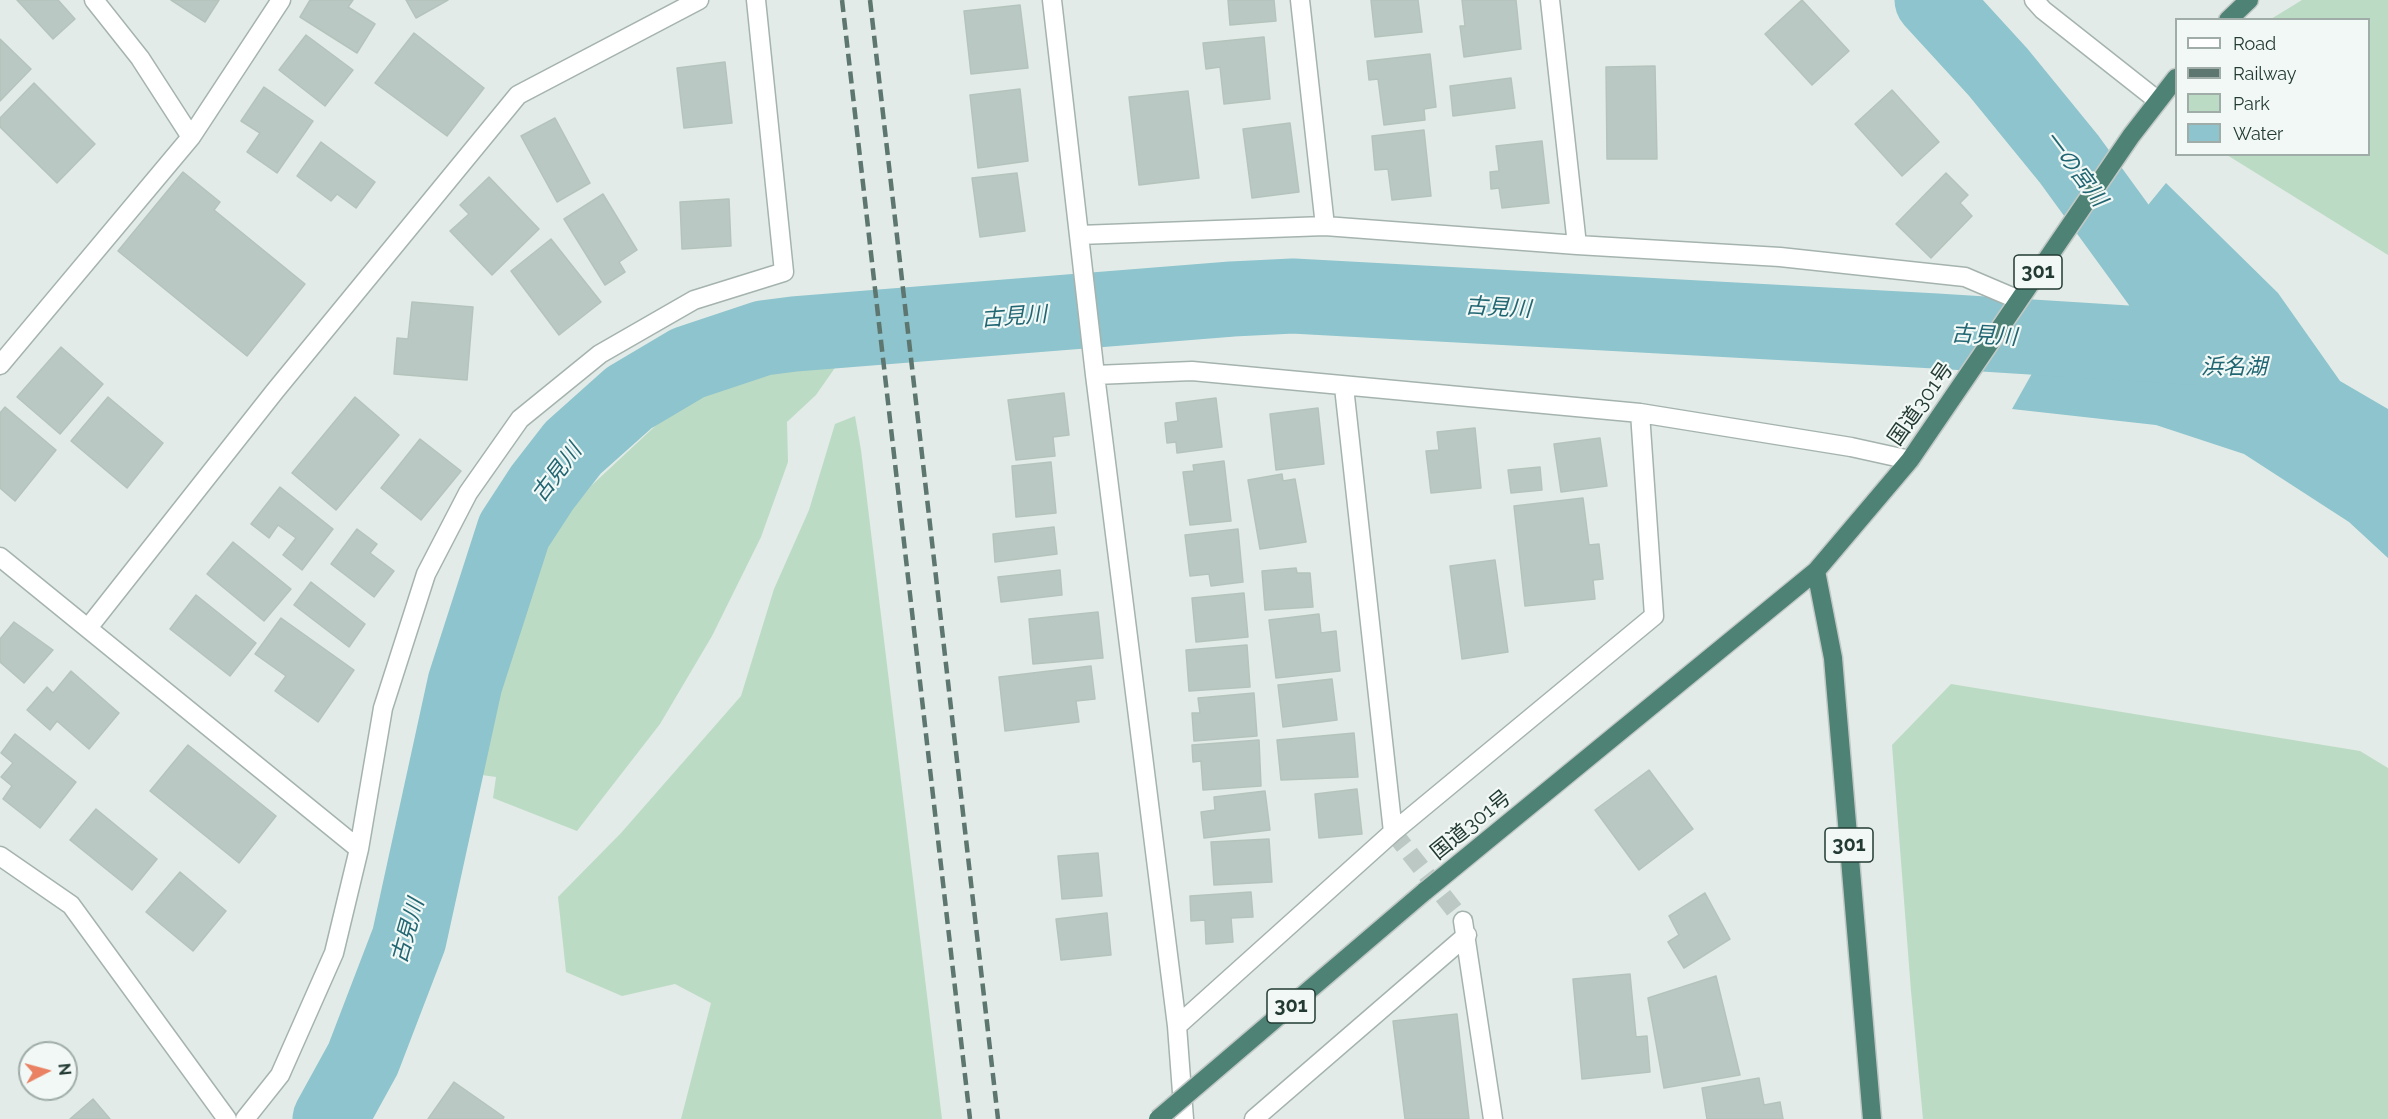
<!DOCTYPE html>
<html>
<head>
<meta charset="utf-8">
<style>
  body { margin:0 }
  #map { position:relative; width:2388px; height:1119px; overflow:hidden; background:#e2ebe7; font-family:Raleway,sans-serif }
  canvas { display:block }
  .legend { position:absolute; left:2175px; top:18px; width:195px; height:138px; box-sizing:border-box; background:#f2f8f5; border:2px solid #9faca8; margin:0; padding:8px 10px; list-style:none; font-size:18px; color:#233b34 }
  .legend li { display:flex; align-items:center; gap:12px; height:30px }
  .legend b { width:30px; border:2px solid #9faca8 }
  .north { position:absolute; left:18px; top:1041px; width:60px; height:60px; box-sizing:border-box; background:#f2f8f5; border:2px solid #9faca8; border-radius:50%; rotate:84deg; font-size:16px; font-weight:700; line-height:24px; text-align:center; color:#233b34 }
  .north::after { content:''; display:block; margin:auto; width:21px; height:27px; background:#e98162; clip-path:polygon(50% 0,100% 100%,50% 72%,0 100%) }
</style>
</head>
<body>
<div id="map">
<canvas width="2388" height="1119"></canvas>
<ul class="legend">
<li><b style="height:8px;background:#fff"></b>Road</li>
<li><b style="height:8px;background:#5d766f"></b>Railway</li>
<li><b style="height:16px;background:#bcdbc4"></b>Park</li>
<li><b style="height:16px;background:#8dc4cd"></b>Water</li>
</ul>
<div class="north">N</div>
</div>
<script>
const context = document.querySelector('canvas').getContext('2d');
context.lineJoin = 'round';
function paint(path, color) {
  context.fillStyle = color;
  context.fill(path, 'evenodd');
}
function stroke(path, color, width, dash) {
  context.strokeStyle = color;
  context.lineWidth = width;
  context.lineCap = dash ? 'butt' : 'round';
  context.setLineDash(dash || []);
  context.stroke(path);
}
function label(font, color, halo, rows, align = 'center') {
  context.font = font + ' Raleway,"Noto Sans JP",sans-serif';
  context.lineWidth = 4.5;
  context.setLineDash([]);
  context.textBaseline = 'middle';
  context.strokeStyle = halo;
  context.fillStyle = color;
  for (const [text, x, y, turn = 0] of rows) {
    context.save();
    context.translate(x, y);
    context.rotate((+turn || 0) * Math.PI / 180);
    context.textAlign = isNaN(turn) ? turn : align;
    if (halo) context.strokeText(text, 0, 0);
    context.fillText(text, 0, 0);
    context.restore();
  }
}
paint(new Path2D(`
  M 2302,0 L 2388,0 L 2388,255 L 2227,155 L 2368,154 L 2368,20 L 2271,19 Z
  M 779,362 L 839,362 L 816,395 L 787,422 L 788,462 L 761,537 L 712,636 L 660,724 L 577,831 L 493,798 L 496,777 L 482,775 L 507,637 L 525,566 L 592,485 L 697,387 Z
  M 855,416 L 861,450 L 942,1119 L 681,1119 L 711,1003 L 675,984 L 622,996 L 566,972 L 558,897 L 621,833 L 741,696 L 774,589 L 809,510 L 835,424 Z
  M 1951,684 L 2360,751 L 2388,768 L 2388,1119 L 1923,1119 L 1911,991 L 1892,745 Z`), '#bcdbc4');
paint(new Path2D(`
  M 2166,183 L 2278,293 L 2340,381 L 2388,409 L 2388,558 L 2349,522 L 2244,454 L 2156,425 L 2012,409 L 2048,345 L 2119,352 L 2148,348 L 2165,330 L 2155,305 L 2117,243 Z`), '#8dc4cd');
stroke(new Path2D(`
  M 1932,0 L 1998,72 L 2069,159 L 2184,317
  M 330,1119 L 363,1059 L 409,939 L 465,683 L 514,531 L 542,488 L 573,448 L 629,398 L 688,363 L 763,338 L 794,334 L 1232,299 L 1293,296 L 1936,331 L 2206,348`), '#8dc4cd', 75);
const building = new Path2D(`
  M 17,0 L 58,0 L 75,19 L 53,39 Z
  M 171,0 L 219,0 L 205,22 Z
  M 310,0 L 353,0 L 348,7 L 375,24 L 357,53 L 300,17 Z
  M 406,0 L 448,0 L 416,18 Z
  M 1228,0 L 1274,0 L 1276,21 L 1230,25 Z
  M 1371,0 L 1418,0 L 1422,32 L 1375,37 Z
  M 1462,0 L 1516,0 L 1521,49 L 1464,57 L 1460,26 L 1465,26 Z
  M 1802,0 L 1849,51 L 1812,85 L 1765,34 Z
  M 1020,5 L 1028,68 L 971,74 L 964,11 Z
  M 414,33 L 484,88 L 447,136 L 375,83 Z
  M 306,35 L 353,70 L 325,106 L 279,70 Z
  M 1264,37 L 1270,99 L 1224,104 L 1220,67 L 1206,69 L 1203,43 Z
  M 0,39 L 31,69 L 0,101 Z
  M 1430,54 L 1436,107 L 1424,109 L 1425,120 L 1384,125 L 1378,79 L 1369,80 L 1367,61 Z
  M 725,62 L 732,123 L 684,128 L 677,68 Z
  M 1655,66 L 1657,159 L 1607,159 L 1606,67 Z
  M 1511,78 L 1515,108 L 1453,116 L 1450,86 Z
  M 34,83 L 95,144 L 57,183 L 0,127 L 0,118 Z
  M 264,87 L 313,121 L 277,173 L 247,152 L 260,133 L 241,121 Z
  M 1020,89 L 1028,161 L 978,168 L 970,95 Z
  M 1892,90 L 1939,142 L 1902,176 L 1855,124 Z
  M 1188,91 L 1199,178 L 1139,185 L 1129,97 Z
  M 555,118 L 590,183 L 557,202 L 521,136 Z
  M 1290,123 L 1299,192 L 1252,198 L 1243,129 Z
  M 1424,130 L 1431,196 L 1392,200 L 1388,169 L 1375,170 L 1372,136 Z
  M 1542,141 L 1549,203 L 1502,208 L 1499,188 L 1491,189 L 1490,172 L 1499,171 L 1496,146 Z
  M 321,142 L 375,182 L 356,208 L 337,194 L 331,201 L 297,176 Z
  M 183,172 L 220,202 L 214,210 L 305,284 L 247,356 L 118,251 Z
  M 1017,173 L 1025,231 L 980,237 L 972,178 Z
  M 1946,173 L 1968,195 L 1960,203 L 1972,216 L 1931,258 L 1896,224 Z
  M 489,177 L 539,229 L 492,275 L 450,231 L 469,214 L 460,205 Z
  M 603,194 L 637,250 L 619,262 L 625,272 L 605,285 L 564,219 Z
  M 729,199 L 731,246 L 682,249 L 680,202 Z
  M 551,239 L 601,302 L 559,335 L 511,271 Z
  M 412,302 L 473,307 L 467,380 L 394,374 L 397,338 L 408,339 Z
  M 61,347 L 103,384 L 60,434 L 17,397 Z
  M 1064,393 L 1069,435 L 1053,437 L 1055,456 L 1016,460 L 1008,400 Z
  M 108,397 L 163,443 L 127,488 L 71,441 Z
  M 355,397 L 399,435 L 336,510 L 292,473 Z
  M 1216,398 L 1222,447 L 1177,453 L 1176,442 L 1167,443 L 1165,423 L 1178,421 L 1176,403 Z
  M 5,407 L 56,450 L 15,501 L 0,488 L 0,413 Z
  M 1318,408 L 1324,464 L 1276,470 L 1270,414 Z
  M 1475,428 L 1481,488 L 1431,493 L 1426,451 L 1439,450 L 1437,432 Z
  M 1600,438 L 1607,486 L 1561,492 L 1554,444 Z
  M 420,439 L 461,471 L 421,520 L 381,488 Z
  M 1224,461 L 1231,521 L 1190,525 L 1183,472 L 1194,471 L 1193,465 Z
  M 1051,462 L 1056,513 L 1016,517 L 1012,466 Z
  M 1540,467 L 1542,490 L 1511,493 L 1508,470 Z
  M 1282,474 L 1283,481 L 1295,479 L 1306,542 L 1260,549 L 1248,480 Z
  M 280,487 L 333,529 L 302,570 L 283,555 L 296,538 L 278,525 L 269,538 L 251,524 Z
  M 1583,498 L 1589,545 L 1599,544 L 1603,579 L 1593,580 L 1595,599 L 1525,606 L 1514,506 Z
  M 1054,527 L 1057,554 L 995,562 L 993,534 Z
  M 357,529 L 377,544 L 370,553 L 394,571 L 374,597 L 331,564 Z
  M 1238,529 L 1243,582 L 1211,586 L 1209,574 L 1190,576 L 1185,535 Z
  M 233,542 L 291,589 L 264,621 L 207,574 Z
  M 1495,560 L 1508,652 L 1462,659 L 1450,566 Z
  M 1296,568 L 1297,573 L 1310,573 L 1313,607 L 1265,610 L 1262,571 Z
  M 1060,570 L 1062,595 L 1001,602 L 998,577 Z
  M 311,582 L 365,624 L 349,647 L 294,605 Z
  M 1244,593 L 1248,637 L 1196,642 L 1192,598 Z
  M 196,595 L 256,643 L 230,676 L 170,629 Z
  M 1098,612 L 1103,658 L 1033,664 L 1029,619 Z
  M 1319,614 L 1321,633 L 1336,631 L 1340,671 L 1276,678 L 1269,620 Z
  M 281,618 L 354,670 L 318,722 L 275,691 L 286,676 L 255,654 Z
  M 14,622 L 53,650 L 24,683 L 0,662 L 0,639 Z
  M 1247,645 L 1250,687 L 1189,691 L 1186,650 Z
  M 1091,666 L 1095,699 L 1076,701 L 1079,722 L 1005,731 L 999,677 Z
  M 71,671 L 119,713 L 89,749 L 57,721 L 50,730 L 27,710 L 47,687 L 53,693 Z
  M 1332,679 L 1337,720 L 1283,727 L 1278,685 Z
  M 1254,693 L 1257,736 L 1194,741 L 1192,713 L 1200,713 L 1198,698 Z
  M 1354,733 L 1358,777 L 1281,780 L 1277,740 Z
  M 15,734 L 76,782 L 40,828 L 3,799 L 12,786 L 1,777 L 13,763 L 1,753 Z
  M 1259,740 L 1261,786 L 1203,790 L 1201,761 L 1193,762 L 1192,745 Z
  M 188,745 L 276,816 L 239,863 L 150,791 Z
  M 1649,770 L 1693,829 L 1639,870 L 1595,810 Z
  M 1357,789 L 1362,834 L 1319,838 L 1315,794 Z
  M 1265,791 L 1270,830 L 1204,838 L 1201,812 L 1215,810 L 1214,797 Z
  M 96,809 L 157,859 L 132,890 L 70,840 Z
  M 1269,839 L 1272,882 L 1214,885 L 1211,842 Z
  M 1098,853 L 1102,896 L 1062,899 L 1058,856 Z
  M 180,872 L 226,911 L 193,951 L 146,912 Z
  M 1251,892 L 1253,917 L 1231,918 L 1233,942 L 1206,944 L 1205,920 L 1191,921 L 1190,896 Z
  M 1705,893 L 1730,939 L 1684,968 L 1668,942 L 1679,935 L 1669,916 Z
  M 1107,913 L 1111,955 L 1061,960 L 1056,919 Z
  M 1630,974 L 1636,1037 L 1647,1036 L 1650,1072 L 1582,1079 L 1573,979 Z
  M 1716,976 L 1740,1075 L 1664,1088 L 1648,998 Z
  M 1457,1014 L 1469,1119 L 1405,1119 L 1393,1021 Z
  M 1759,1078 L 1764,1105 L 1780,1102 L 1783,1119 L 1707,1119 L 1702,1088 Z
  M 454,1082 L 504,1117 L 503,1119 L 428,1119 Z
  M 93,1099 L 110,1119 L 70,1119 Z`);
paint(building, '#bac8c3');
stroke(building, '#b4c4bd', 1.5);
stroke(new Path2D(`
  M 1393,832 L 1463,921`), '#bcc8c3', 18, [18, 9]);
const minor = new Path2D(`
  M 94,0 L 140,58 L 191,137
  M 1052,0 L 1095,375 L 1177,1026 L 1184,1119
  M 1300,0 L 1325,226
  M 2034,0 L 2043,10 L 2157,100
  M 1079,235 L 1325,226 L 1577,245 L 1550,0
  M 1577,245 L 1780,257 L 1965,277 L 2019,300
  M 0,365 L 191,137 L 281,0
  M 1095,375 L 1192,371 L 1640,413 L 1851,447 L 1910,460
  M 1344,387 L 1393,832
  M 0,557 L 359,849
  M 88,628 L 275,391 L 518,95 L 699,0
  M 0,856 L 71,905 L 227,1119
  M 1463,921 L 1493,1119
  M 1177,1026 L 1393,832 L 1654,616 L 1640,413
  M 245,1119 L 280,1075 L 334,953 L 359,849 L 383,708 L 426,574 L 468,493 L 520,419 L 600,354 L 694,300 L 784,272 L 756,0
  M 1254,1119 L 1467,935`);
const trunk = new Path2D(`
  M 2228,20 L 2249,0
  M 1816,571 L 1833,658 L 1872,1119
  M 1424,892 L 1816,571 L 1910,460 L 2131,136 L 2176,78`);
stroke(minor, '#a5b3ae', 21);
stroke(trunk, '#c1c8c6', 21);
stroke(minor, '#fff', 18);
stroke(trunk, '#4d8274', 18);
stroke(new Path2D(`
  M 842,0 L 970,1119
  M 870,0 L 998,1119`), '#5d766f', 4.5, [12, 6]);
const trunkBridge = new Path2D(`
  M 1158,1119 L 1424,892`);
stroke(trunkBridge, '#c1c8c6', 21, []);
stroke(trunkBridge, '#4d8274', 18);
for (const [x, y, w] of [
  [2038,272,48],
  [1849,845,48],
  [1291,1006,48]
]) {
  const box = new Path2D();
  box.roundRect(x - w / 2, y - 17, w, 34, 4.5);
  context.fillStyle = '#f2f8f5';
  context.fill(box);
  stroke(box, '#233b34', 1.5);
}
label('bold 20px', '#233b34', null, [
  ["301",2038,272],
  ["301",1849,845],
  ["301",1291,1006]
]);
label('21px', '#233b34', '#f2f8f5', [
  ["国道301号",1921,404,-55],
  ["国道301号",1471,825,-39]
]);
label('italic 22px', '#216673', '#f2f8f5', [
  ["一の宮川",2075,169,53],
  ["古見川",1498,308,3],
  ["古見川",1014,317,-4],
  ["古見川",1984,336,3],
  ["浜名湖",2234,367],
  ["古見川",557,473,-53],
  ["古見川",408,931,-74]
]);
</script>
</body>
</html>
